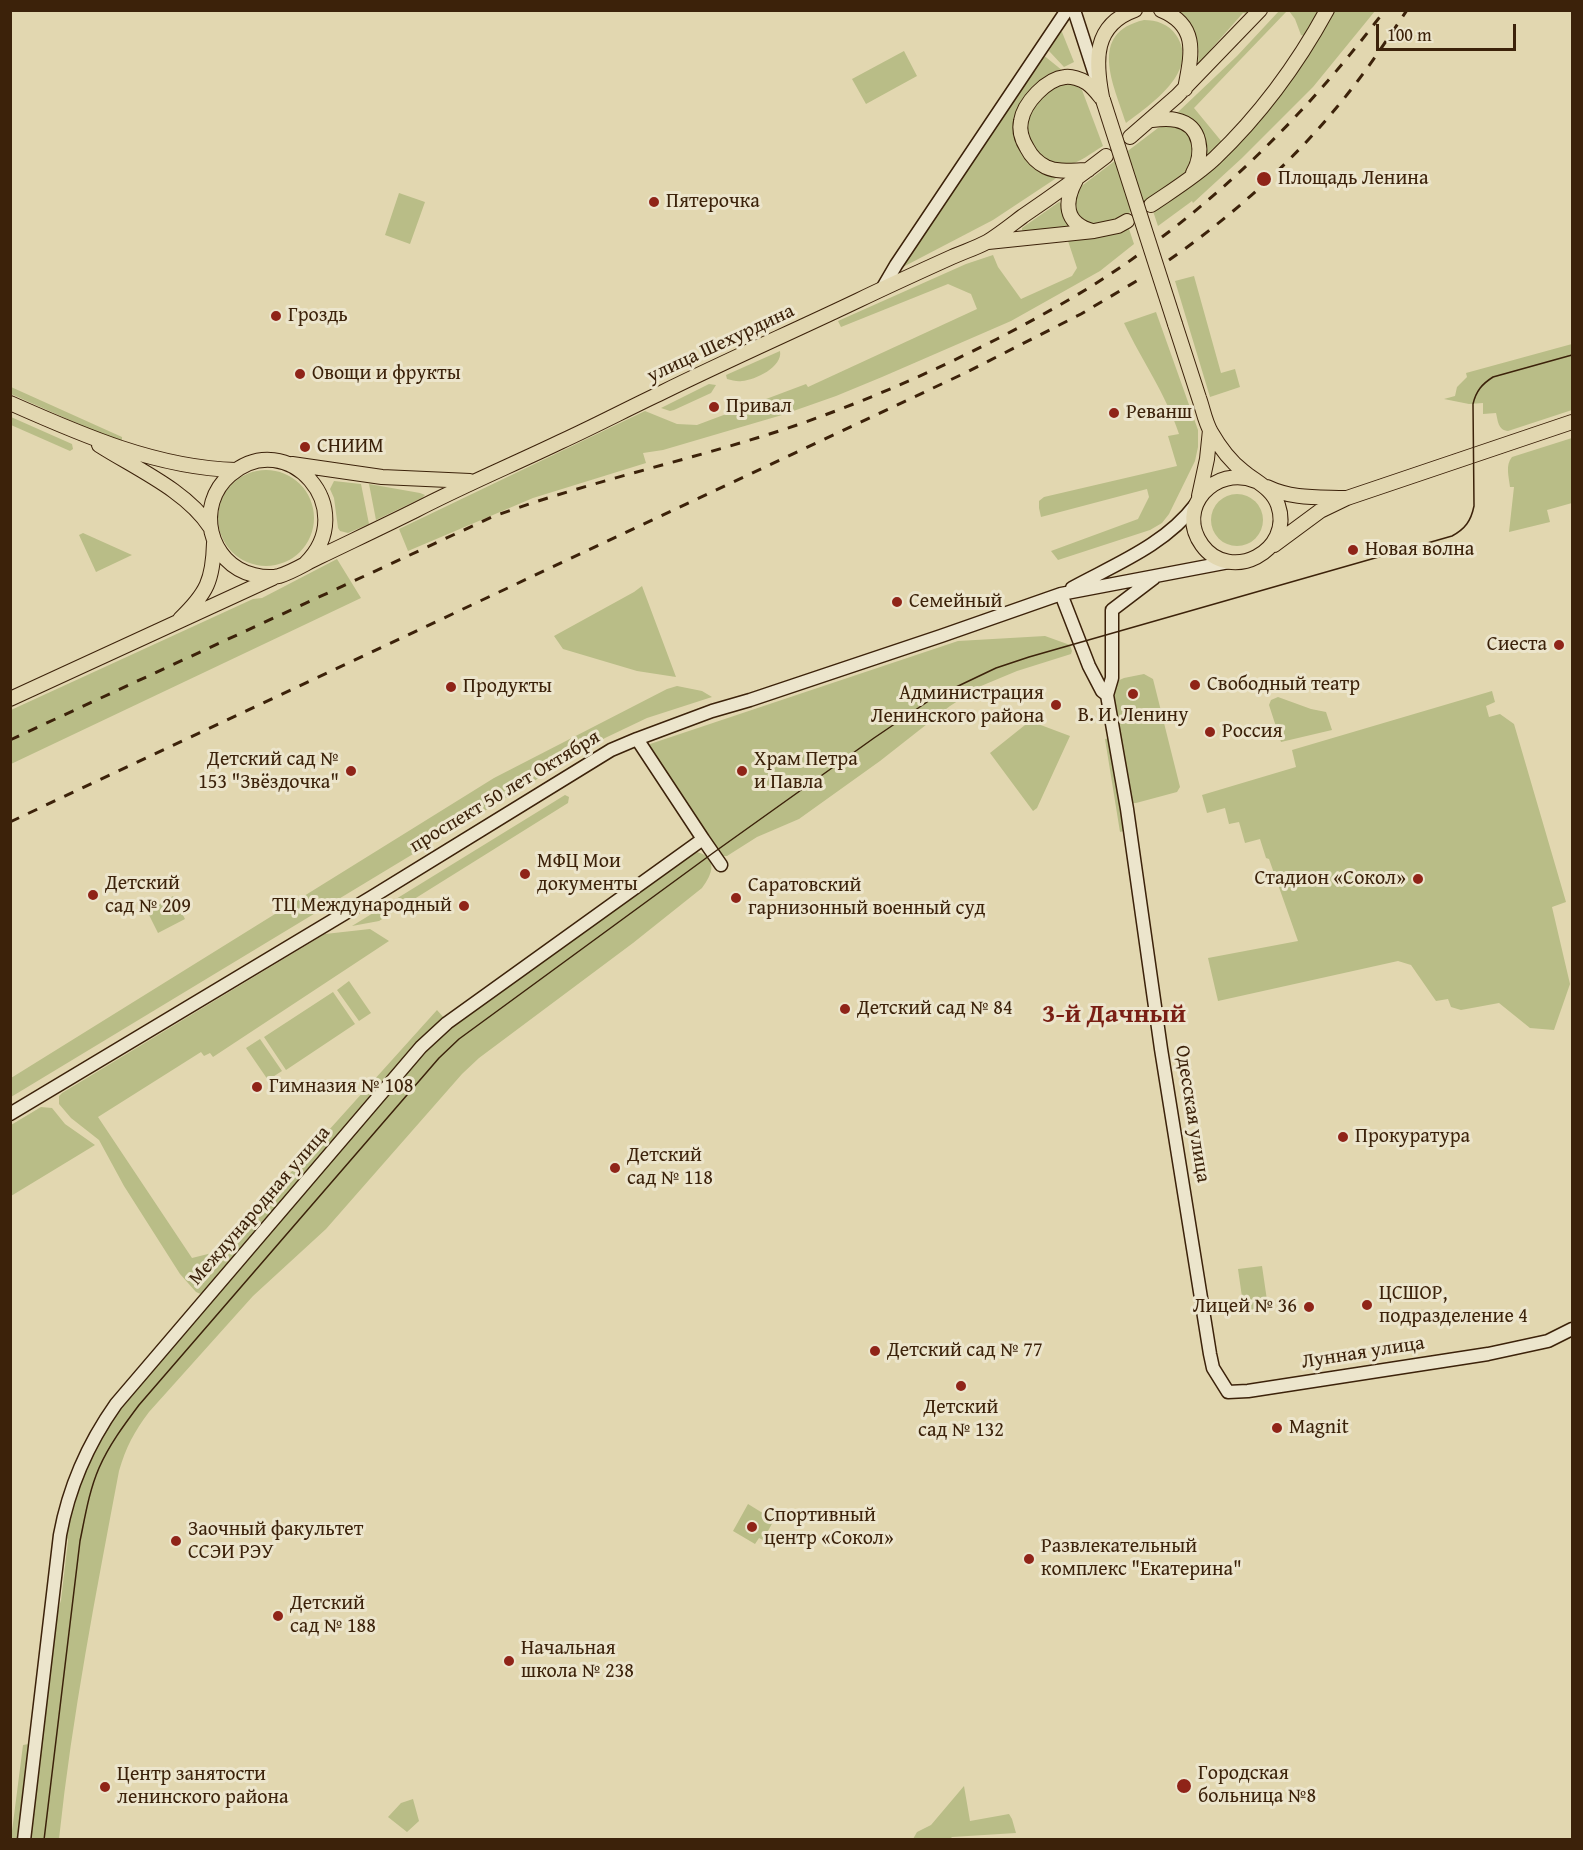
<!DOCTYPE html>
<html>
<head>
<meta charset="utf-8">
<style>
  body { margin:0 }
  #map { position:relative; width:1583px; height:1850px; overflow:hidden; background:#e2d7b0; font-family:"Gentium Book Plus",serif }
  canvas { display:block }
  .frame { position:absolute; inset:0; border:12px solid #3c220a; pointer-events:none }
  .scale { position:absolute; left:1376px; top:24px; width:140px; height:27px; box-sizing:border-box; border:3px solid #3c220a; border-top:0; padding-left:8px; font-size:18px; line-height:21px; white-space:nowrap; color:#3c220a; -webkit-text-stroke:4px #ece5cc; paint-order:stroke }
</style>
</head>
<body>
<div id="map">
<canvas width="1583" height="1850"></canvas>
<div class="frame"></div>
<div class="scale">100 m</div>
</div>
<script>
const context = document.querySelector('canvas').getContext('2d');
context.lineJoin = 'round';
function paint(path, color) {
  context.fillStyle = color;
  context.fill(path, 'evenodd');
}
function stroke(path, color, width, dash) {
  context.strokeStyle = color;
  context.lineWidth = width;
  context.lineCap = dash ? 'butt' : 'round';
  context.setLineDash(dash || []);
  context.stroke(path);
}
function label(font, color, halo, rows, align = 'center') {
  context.font = font + ' "Gentium Book Plus",serif';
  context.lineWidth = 6;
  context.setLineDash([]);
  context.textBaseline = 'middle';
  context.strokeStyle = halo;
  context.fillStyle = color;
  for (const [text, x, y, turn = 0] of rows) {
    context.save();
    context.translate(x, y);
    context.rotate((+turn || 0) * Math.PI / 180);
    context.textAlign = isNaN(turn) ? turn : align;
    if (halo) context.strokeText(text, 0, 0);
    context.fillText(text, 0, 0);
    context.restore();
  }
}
paint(new Path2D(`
  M 1175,11 L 1250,11 L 1248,14 L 1243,13 L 1212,48 L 1208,56 L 1199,65 L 1198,64 C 1201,37 1192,29 1175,11 Z
  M 1279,11 L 1287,11 L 1194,108 L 1222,142 L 1205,159 C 1209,140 1194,121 1177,113 L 1237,56 Z
  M 1289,11 L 1320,11 L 1304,36 L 1301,35 L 1295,19 Z
  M 1334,11 L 1375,11 L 1313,87 L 1242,158 L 1193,203 L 1192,201 L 1188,204 L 1158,226 L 1153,211 C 1172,198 1193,186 1210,171 C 1262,126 1300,70 1334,11 Z
  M 1144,20 C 1156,20 1169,24 1176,35 C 1201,71 1150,105 1126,123 C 1114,85 1087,33 1144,20 Z
  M 1060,32 L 1062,32 L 1074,62 L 1064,67 L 1049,51 Z
  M 904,51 L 917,76 L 866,104 L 852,79 Z
  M 1042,54 L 1063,71 L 1020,105 L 1015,116 L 1014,125 L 1056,178 L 1055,179 L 993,220 L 901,268 L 898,266 Z
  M 1071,82 L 1082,90 L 1103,146 C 1091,153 1080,163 1066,165 C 1044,168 1024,145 1026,124 C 1028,105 1052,84 1071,82 Z
  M 1170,124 L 1189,132 L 1195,146 L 1189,168 L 1184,174 L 1159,193 L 1121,218 L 1100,225 L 1087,224 L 1074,213 L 1077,192 L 1079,188 L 1158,128 Z
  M 399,193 L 425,202 L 410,244 L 385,235 Z
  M 1059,202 L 1061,203 C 1060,212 1068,219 1069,228 L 1025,232 L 1022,230 L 1022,228 Z
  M 1128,226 L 1134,244 L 1100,271 L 1011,321 L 882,377 L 836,396 L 782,415 L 663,450 L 643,453 L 646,463 L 533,498 L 408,551 L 399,529 L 645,411 L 677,424 L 697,425 L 806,384 L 808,387 L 977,309 L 971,294 L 948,284 L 841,327 L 838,321 L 966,264 L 993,255 L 998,267 L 1021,299 L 1072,276 L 1077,268 L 1068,241 C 1090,239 1108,236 1128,226 Z
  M 1194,276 L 1221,373 L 1235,369 L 1240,387 L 1210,397 L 1175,281 Z
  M 1156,312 L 1198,430 L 1198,447 L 1195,461 L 1169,514 L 1162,523 L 1150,530 L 1058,560 L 1051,551 L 1138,519 L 1149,497 L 1147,489 L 1041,517 L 1039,508 L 1039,501 L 1044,497 L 1177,466 L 1168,436 L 1179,434 C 1166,394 1142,361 1124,323 Z
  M 1572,344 L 1572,410 L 1508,431 C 1498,430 1498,421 1496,413 L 1483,414 L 1483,403 L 1469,404 L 1444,399 L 1455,396 L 1457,387 L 1467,377 L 1466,373 Z
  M 780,351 C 783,367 755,380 742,381 C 737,382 732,380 727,379 L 726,375 Z
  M 709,384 L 716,385 L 711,393 L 674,410 L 670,411 L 661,408 Z
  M 11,387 L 122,437 L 122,440 L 119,442 L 11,394 Z
  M 11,417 L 72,444 L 73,449 L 70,451 L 11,425 Z
  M 1572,438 L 1572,503 L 1547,510 L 1550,522 L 1509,532 L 1514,487 L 1510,487 C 1509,477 1505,465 1512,457 Z
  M218 518a48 48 0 1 1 96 0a48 48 0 1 1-96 0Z
  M 334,481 L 361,484 L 369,524 L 348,533 L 340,531 L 338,528 L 334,498 L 330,489 Z
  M 369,484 L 420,493 L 425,495 L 422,498 L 376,520 Z
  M1211 520a26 26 0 1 1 52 0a26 26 0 1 1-52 0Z
  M 83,533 L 132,555 L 96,572 L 79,535 Z
  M 337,559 L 361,598 L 11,764 L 11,710 L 253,599 L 262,598 Z
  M 642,586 L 676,677 L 637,671 L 563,649 L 554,636 L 634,592 Z
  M 1045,636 L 1070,645 L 1072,651 L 1071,654 L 1017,671 L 981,686 L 950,706 L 880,761 L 799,819 L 757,837 L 727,856 L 721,856 L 648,748 L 650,744 L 958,641 Z
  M 1144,674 L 1153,679 L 1180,787 L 1177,792 L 1136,803 L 1133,803 L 1130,800 L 1113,689 L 1115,682 L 1124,678 Z
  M 677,686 L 702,691 L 712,697 L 647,718 L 605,738 L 11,1097 L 11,1078 L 494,778 L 667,689 Z
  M 1492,691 L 1495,702 L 1486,706 L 1489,717 L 1500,714 L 1514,724 L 1566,902 L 1552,907 L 1570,984 L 1554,1030 L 1530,1028 L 1499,1003 L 1461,1010 L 1451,1007 L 1448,999 L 1436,1001 L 1411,965 L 1398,961 L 1218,1001 L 1208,958 L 1298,941 L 1269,859 L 1266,858 L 1260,839 L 1245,843 L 1239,822 L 1229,824 L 1225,808 L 1207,813 L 1202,795 L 1296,767 L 1292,750 Z
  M 1278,697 L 1311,709 L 1326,712 L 1332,730 L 1281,742 L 1269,705 L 1271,700 Z
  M 1030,721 L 1070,736 L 1037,808 L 1033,811 L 990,753 Z
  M 1109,738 L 1124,831 L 1120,832 L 1105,739 Z
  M 565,795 L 569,797 L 568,803 L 379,921 L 352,926 Z
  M 697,852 C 719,858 712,875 702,888 L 633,943 L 479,1058 L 462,1074 L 326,1229 L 253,1296 L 149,1412 C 134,1432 126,1447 119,1471 C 96,1593 72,1716 59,1839 L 29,1840 L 57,1614 L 61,1600 L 68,1541 C 61,1524 85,1465 94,1448 C 102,1433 113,1419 122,1404 L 423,1049 L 449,1026 L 691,854 Z
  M 173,896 L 185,919 L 158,933 L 147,911 Z
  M 370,929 L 389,941 L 213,1057 L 210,1053 L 204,1056 L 201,1052 L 98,1117 L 192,1258 L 216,1252 L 256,1211 L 437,1010 L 445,1019 L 203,1295 L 196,1292 L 180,1274 L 124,1186 L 99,1140 L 71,1118 L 59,1104 L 59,1096 L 62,1093 L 325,934 Z
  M 349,981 L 371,1013 L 359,1021 L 337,990 Z
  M 333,992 L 355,1024 L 286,1070 L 264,1037 Z
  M 260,1039 L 282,1071 L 268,1080 L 246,1048 Z
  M 41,1107 L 52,1108 L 65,1124 L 95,1145 L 11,1196 L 11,1125 Z
  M 1262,1266 L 1268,1307 L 1244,1311 L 1238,1269 Z
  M 748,1504 L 774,1520 L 763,1540 L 759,1538 L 755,1544 L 733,1531 Z
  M 29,1744 L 18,1839 L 11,1839 L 23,1745 Z
  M 964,1786 L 970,1821 L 1009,1814 L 1012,1819 L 1016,1833 L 952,1837 L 950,1839 L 913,1839 L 917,1832 L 931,1825 Z
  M 413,1799 L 419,1821 L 407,1832 L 388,1817 L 401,1803 Z`), '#b9bd87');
const secondary = new Path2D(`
  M 1074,10 L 1097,81
  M 882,289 L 896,265 L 1067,10
  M 1072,588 C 1116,564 1165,545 1196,504
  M 1061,594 L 1089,666 L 1102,691 L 1107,695
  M 1107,695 L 1127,809 L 1161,1049 L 1210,1354 L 1213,1368 L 1228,1392 L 1248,1391 L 1488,1354 L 1548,1341 L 1572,1329
  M 1107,695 L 1112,678 L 1112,610 L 1154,578
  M 703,839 L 721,865
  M 10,1114 L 372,897 L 611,750 L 637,739 L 712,711 L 750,700 L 941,636 L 1061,594 L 1229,562
  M 24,1840 L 60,1535 C 69,1486 87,1445 116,1404 L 421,1047 L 447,1023 L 703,839 L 637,739`);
const primary = new Path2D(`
  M 1161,10 C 1200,26 1191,56 1185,89
  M 1102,97 C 1095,61 1093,25 1135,10
  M 1152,120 C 1160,119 1168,118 1176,120 C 1202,125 1204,154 1193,173
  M 1130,137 L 1177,96 L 1260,10
  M 1088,170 C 1074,170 1059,173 1046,167 C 1038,163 1031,156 1027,148 C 1022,140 1019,130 1021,121 C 1024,103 1046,79 1065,77 C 1071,76 1081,79 1087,83 C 1093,87 1098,94 1103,100
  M 1076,180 C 1064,202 1064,223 1092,231
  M 1151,205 C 1173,190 1196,176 1215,158 C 1260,115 1297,65 1327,10
  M 988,242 L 1094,231 L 1118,226 L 1127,221
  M 1175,324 C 1183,348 1191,373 1199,398 C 1203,409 1205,422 1211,432 C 1219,446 1230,461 1243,471 C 1256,482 1272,488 1278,505 C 1294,551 1230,584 1202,545 C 1175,508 1215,464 1256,481
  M 10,403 C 82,435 157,468 236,470
  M 99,445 C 135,468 187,491 210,527
  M 292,464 L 382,477 L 470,481
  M 1267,487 C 1292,499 1317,497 1345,498
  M 1199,496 L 1207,459 L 1210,430
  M 1274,545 L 1320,511 L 1347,498 L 1572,422
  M 305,564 C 362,509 287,425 230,475 C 195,505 208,564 254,575 C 262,577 271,578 279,576 C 293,572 306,563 319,557 C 352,541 384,526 416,510 C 464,485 512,465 560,442 C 595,426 629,408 663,392 C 728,360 794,331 859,300 C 890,285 921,271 952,257 C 963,252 976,248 987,242 C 1000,234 1011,225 1023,216 C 1051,197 1079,177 1106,156
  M 180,619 C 207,593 213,580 214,543
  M 10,699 L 273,578`);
stroke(secondary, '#3c220a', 15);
stroke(primary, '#3c220a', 16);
stroke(secondary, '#ece5cc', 12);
stroke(primary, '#e2d7b0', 14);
stroke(new Path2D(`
  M 44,1840 L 80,1541 C 85,1517 89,1491 99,1468 C 109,1445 124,1425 139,1405 L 439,1058 L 459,1039 L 713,853 L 874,738 L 933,698 L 996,668 L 1029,657 L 1452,536 C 1465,529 1471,521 1474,506 L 1473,404 C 1476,391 1482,384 1493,377 L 1572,355`), '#3c220a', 1.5);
stroke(new Path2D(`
  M 1162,237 C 1247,173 1321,95 1385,10
  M 1169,260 C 1231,217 1289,165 1337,107 C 1363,76 1385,43 1407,10
  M 10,740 L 492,517 C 592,480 697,459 797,425 C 866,401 932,372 997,339 C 1045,314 1094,287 1138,255
  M 10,822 L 965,373 L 1081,314 L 1145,276`), '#3c220a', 3, [10, 10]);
const primaryBridge = new Path2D(`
  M 1103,100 L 1175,324`);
stroke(primaryBridge, '#3c220a', 16, []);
stroke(primaryBridge, '#e2d7b0', 14);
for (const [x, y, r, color] of [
  [1264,179,8,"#8f2418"],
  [654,202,6,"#8f2418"],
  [276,316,6,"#8f2418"],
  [300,374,6,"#8f2418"],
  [714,407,6,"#8f2418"],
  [1114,413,6,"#8f2418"],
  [305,447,6,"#8f2418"],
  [1353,550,6,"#8f2418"],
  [897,602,6,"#8f2418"],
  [1559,645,6,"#8f2418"],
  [1195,685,6,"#8f2418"],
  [451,687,6,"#8f2418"],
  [1133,694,6,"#8f2418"],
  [1056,705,6,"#8f2418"],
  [1210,732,6,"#8f2418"],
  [351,771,6,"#8f2418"],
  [742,771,6,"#8f2418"],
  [525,874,6,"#8f2418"],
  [1418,879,6,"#8f2418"],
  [93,895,6,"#8f2418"],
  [736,898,6,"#8f2418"],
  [464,906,6,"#8f2418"],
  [845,1009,6,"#8f2418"],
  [257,1087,6,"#8f2418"],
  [1343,1137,6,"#8f2418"],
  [615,1168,6,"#8f2418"],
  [1367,1305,6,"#8f2418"],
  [1309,1307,6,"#8f2418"],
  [875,1351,6,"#8f2418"],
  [961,1386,6,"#8f2418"],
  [1277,1428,6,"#8f2418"],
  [752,1527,6,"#8f2418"],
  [176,1541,6,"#8f2418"],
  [1029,1559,6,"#8f2418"],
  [278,1616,6,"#8f2418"],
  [509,1661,6,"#8f2418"],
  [1184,1786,8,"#8f2418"],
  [105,1787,6,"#8f2418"]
]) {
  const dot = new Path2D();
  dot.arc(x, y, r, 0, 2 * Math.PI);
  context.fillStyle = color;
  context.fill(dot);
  stroke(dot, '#ece5cc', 2);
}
label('20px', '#3c220a', '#ece5cc', [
  ["Площадь Ленина",1278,179],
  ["Пятерочка",666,202],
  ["Гроздь",288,316],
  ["Овощи и фрукты",312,374],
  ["Привал",726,407],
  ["Реванш",1126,413],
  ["СНИИМ",317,447],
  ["Новая волна",1365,550],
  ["Семейный",909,602],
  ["Сиеста",1547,645,"right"],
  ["Свободный театр",1207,685],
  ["Продукты",463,687],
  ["Администрация",1044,694,"right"],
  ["Ленинского района",1044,717,"right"],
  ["В. И. Ленину",1133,716,"center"],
  ["Россия",1222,732],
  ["Детский сад №",339,760,"right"],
  ["153 \"Звёздочка\"",339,783,"right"],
  ["Храм Петра",754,760],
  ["и Павла",754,783],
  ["МФЦ Мои",537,862],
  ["документы",537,885],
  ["Стадион «Сокол»",1406,879,"right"],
  ["Детский",105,884],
  ["сад № 209",105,907],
  ["Саратовский",748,886],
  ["гарнизонный военный суд",748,909],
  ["ТЦ Международный",452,906,"right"],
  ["Детский сад № 84",857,1009],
  ["Гимназия № 108",269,1087],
  ["Прокуратура",1355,1137],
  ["Детский",627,1156],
  ["сад № 118",627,1179],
  ["ЦСШОР,",1379,1294],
  ["подразделение 4",1379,1317],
  ["Лицей № 36",1297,1307,"right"],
  ["Детский сад № 77",887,1351],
  ["Детский",961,1408,"center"],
  ["сад № 132",961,1431,"center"],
  ["Magnit",1289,1428],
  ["Спортивный",764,1516],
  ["центр «Сокол»",764,1539],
  ["Заочный факультет",188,1530],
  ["ССЭИ РЭУ",188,1553],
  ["Развлекательный",1041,1547],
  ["комплекс \"Екатерина\"",1041,1570],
  ["Детский",290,1604],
  ["сад № 188",290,1627],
  ["Начальная",521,1649],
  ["школа № 238",521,1672],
  ["Городская",1198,1774],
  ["больница №8",1198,1797],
  ["Центр занятости",117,1775],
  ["ленинского района",117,1798]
], 'left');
label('20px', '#3c220a', '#ece5cc', [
  ["улица Шехурдина",721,344,-25],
  ["проспект 50 лет Октября",505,792,-31],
  ["Одесская улица",1192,1114,81],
  ["Международная улица",260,1206,-49],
  ["Лунная улица",1363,1353,-9]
]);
label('bold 26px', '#7a1f14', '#ece5cc', [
  ["3-й Дачный",1114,1015]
]);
</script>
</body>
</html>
